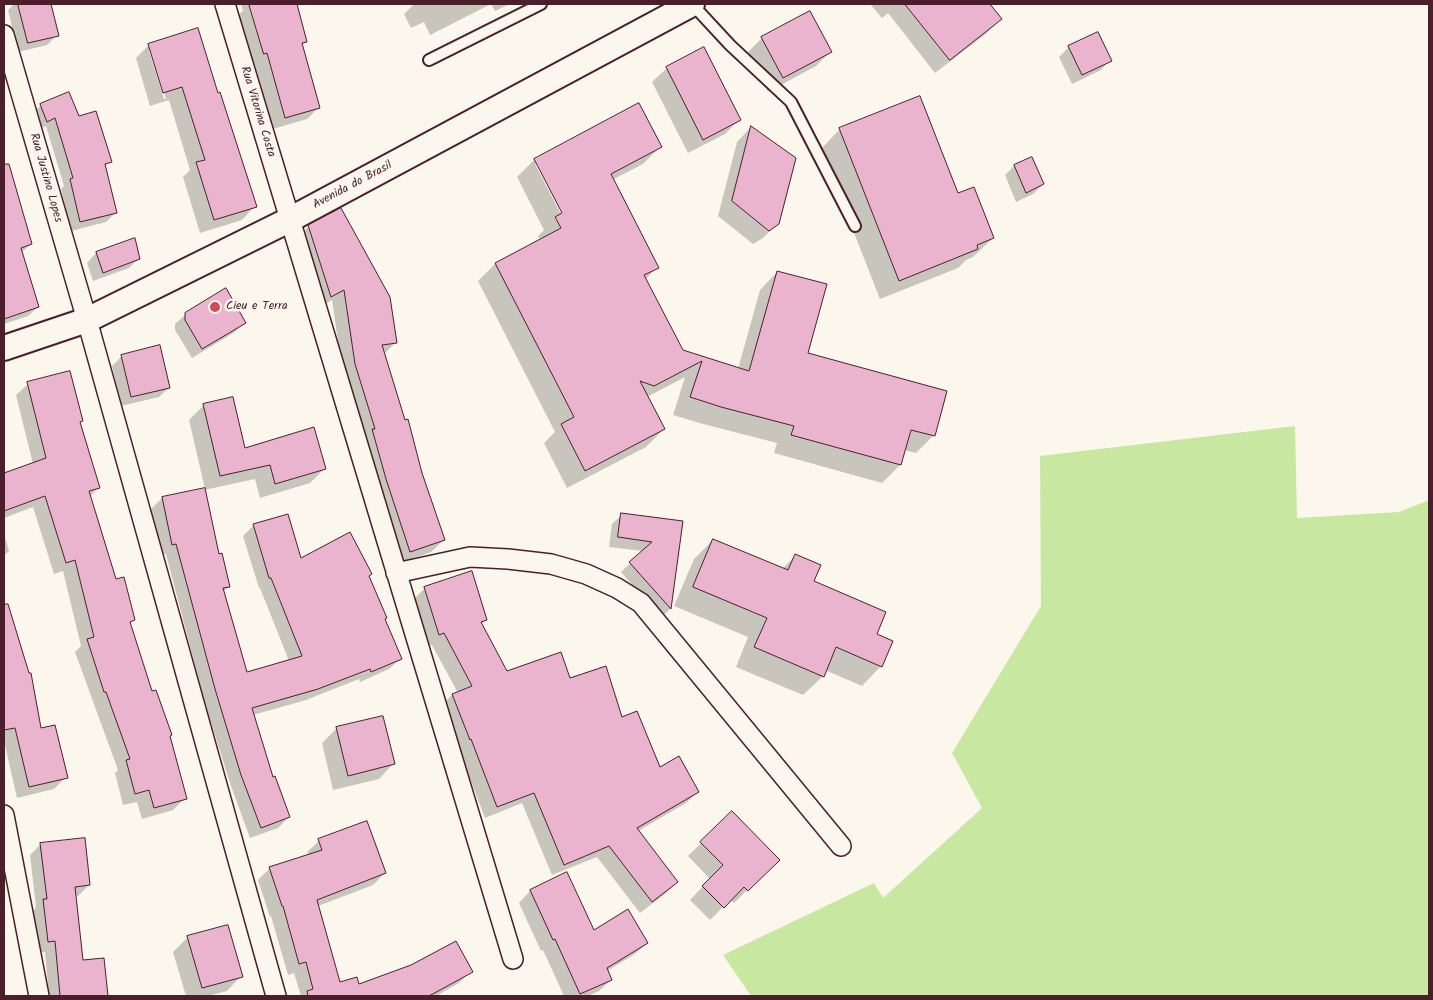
<!DOCTYPE html>
<html>
<head>
<meta charset="utf-8">
<style>
  body { margin:0 }
  #map { position:relative; width:1433px; height:1000px; overflow:hidden; background:#fbf7ec; font-family:Kalam,sans-serif }
  canvas { display:block }
  .frame { position:absolute; inset:0; border:5px solid #4a1f2b; pointer-events:none }
</style>
</head>
<body>
<div id="map">
<canvas width="1433" height="1000"></canvas>
<div class="frame"></div>
</div>
<script>
const context = document.querySelector('canvas').getContext('2d');
context.lineJoin = 'round';
function paint(path, color) {
  context.fillStyle = color;
  context.fill(path, 'evenodd');
}
function stroke(path, color, width, dash) {
  context.strokeStyle = color;
  context.lineWidth = width;
  context.lineCap = dash ? 'butt' : 'round';
  context.setLineDash(dash || []);
  context.stroke(path);
}
function label(font, color, halo, rows, align = 'center') {
  context.font = font + ' Kalam,sans-serif';
  context.lineWidth = 5;
  context.setLineDash([]);
  context.textBaseline = 'middle';
  context.strokeStyle = halo;
  context.fillStyle = color;
  for (const [text, x, y, turn = 0] of rows) {
    context.save();
    context.translate(x, y);
    context.rotate((+turn || 0) * Math.PI / 180);
    context.textAlign = isNaN(turn) ? turn : align;
    if (halo) context.strokeText(text, 0, 0);
    context.fillText(text, 0, 0);
    context.restore();
  }
}
paint(new Path2D(`
  M 1295,426 L 1297,518 L 1399,512 L 1429,500 L 1429,996 L 751,996 L 723,955 L 874,883 L 883,898 L 982,808 L 952,753 L 1041,606 L 1040,456 Z`), '#c8e8a1');
paint(new Path2D(`
  M 14,4 L 49,4 L 57,35 L 47,45 L 18,52 L 8,10 Z
  M 241,4 L 295,4 L 306,41 L 301,46 L 319,107 L 307,119 L 273,129 L 255,65 L 252,65 L 237,16 L 243,11 Z
  M 414,4 L 491,4 L 430,35 L 424,22 L 411,28 L 404,14 Z
  M 491,4 L 510,4 L 495,11 Z
  M 870,4 L 989,4 L 1000,19 L 987,33 L 935,73 L 888,13 L 882,18 Z
  M 762,38 L 830,52 L 816,66 L 768,92 L 748,52 Z
  M 149,45 L 217,94 L 255,206 L 242,220 L 200,233 L 183,177 L 190,170 L 169,100 L 150,106 L 136,58 ZM 149,51 L 152,51 L 166,99 L 164,99 Z
  M 1069,47 L 1110,60 L 1101,70 L 1072,84 L 1059,57 Z
  M 667,68 L 740,119 L 725,134 L 688,153 L 652,82 Z
  M 68,94 L 78,118 L 110,161 L 104,167 L 115,213 L 106,222 L 71,231 L 61,189 L 64,186 L 46,126 L 38,130 L 31,115 L 40,106 Z
  M 751,127 L 778,223 L 763,238 L 753,244 L 718,216 L 737,142 Z
  M 840,129 L 958,195 L 993,238 L 973,257 L 966,260 L 958,268 L 880,299 L 821,149 Z
  M 660,147 L 643,164 L 612,180 L 657,267 L 645,280 L 682,351 L 738,369 L 760,290 L 777,272 L 807,354 L 934,435 L 916,453 L 904,450 L 900,465 L 882,483 L 774,453 L 777,443 L 703,424 L 673,415 L 685,377 L 647,397 L 664,429 L 646,447 L 567,488 L 544,443 L 555,432 L 478,281 L 495,264 L 541,240 L 538,236 L 544,230 L 517,177 L 534,160 ZM 535,164 L 538,164 L 566,218 L 564,220 Z
  M 1014,166 L 1043,184 L 1033,194 L 1016,202 L 1005,175 Z
  M 16,195 L 31,244 L 21,253 L 38,307 L 28,316 L 4,324 L 4,199 Z
  M 309,226 L 396,342 L 384,354 L 444,540 L 431,552 L 398,564 L 343,376 L 332,300 L 319,308 L 297,239 Z
  M 134,239 L 138,259 L 129,268 L 93,281 L 87,263 L 96,253 Z
  M 186,314 L 244,322 L 235,332 L 192,358 L 175,330 L 175,324 Z
  M 122,356 L 169,388 L 159,397 L 121,406 L 112,366 Z
  M 28,384 L 81,421 L 79,423 L 99,487 L 90,497 L 116,580 L 134,620 L 129,624 L 152,693 L 169,736 L 185,798 L 173,810 L 142,819 L 137,802 L 123,805 L 115,773 L 118,770 L 75,652 L 81,646 L 63,571 L 54,574 L 33,507 L 4,518 L 4,474 L 33,464 L 16,395 Z
  M 204,405 L 244,449 L 325,468 L 310,483 L 260,498 L 255,479 L 204,490 L 218,555 L 229,586 L 223,592 L 246,674 L 289,661 L 260,588 L 259,588 L 243,536 L 254,525 L 300,560 L 368,576 L 400,659 L 389,669 L 360,682 L 359,679 L 306,700 L 253,715 L 272,779 L 289,817 L 278,828 L 250,838 L 231,786 L 204,700 L 166,554 L 161,555 L 151,509 L 162,498 L 205,489 L 189,420 Z
  M 622,515 L 682,522 L 670,609 L 661,618 L 621,572 L 643,551 L 609,547 L 612,524 Z
  M 4,533 L 9,551 L 4,556 Z
  M 713,540 L 782,569 L 795,556 L 813,582 L 876,635 L 881,666 L 862,686 L 825,670 L 823,676 L 803,695 L 736,667 L 748,637 L 674,606 L 694,559 Z
  M 425,588 L 486,620 L 481,624 L 507,673 L 569,680 L 622,719 L 659,769 L 698,792 L 686,803 L 638,831 L 677,882 L 665,894 L 640,913 L 597,857 L 552,875 L 522,803 L 485,818 L 459,750 L 440,707 L 452,695 L 458,693 L 432,645 L 427,646 L 413,600 Z
  M 4,602 L 40,730 L 66,777 L 54,789 L 17,798 L 4,741 Z
  M 337,728 L 393,764 L 379,779 L 333,790 L 322,743 Z
  M 732,813 L 778,860 L 734,903 L 730,900 L 710,920 L 690,900 L 710,879 L 688,856 Z
  M 319,841 L 385,873 L 373,885 L 318,906 L 339,983 L 358,985 L 471,971 L 459,983 L 436,996 L 301,996 L 294,973 L 288,975 L 271,916 L 270,917 L 258,880 L 270,868 L 309,855 L 307,852 Z
  M 41,844 L 89,885 L 78,896 L 74,896 L 82,962 L 103,960 L 106,996 L 49,996 L 45,952 L 37,953 L 33,911 L 36,907 L 30,855 Z
  M 566,874 L 594,932 L 647,943 L 635,954 L 607,971 L 611,980 L 599,991 L 588,996 L 564,996 L 543,950 L 541,951 L 519,903 L 530,891 Z
  M 188,937 L 241,976 L 227,991 L 207,996 L 186,996 L 173,952 Z`), '#0003');
const building = new Path2D(`
  M 18,4 L 51,4 L 59,36 L 28,43 Z
  M 249,4 L 297,4 L 307,42 L 302,43 L 320,108 L 285,118 L 267,53 L 264,54 Z
  M 905,4 L 990,4 L 1002,19 L 950,60 Z
  M 810,11 L 832,52 L 783,78 L 761,37 Z
  M 198,28 L 218,93 L 220,92 L 257,207 L 214,220 L 196,162 L 205,160 L 182,87 L 163,93 L 148,44 Z
  M 1098,32 L 1112,61 L 1082,75 L 1068,46 Z
  M 704,47 L 741,120 L 703,140 L 666,67 Z
  M 69,92 L 79,116 L 96,111 L 112,162 L 105,164 L 117,213 L 80,222 L 70,179 L 73,178 L 55,118 L 47,122 L 40,104 Z
  M 920,96 L 958,193 L 974,187 L 994,238 L 977,245 L 978,249 L 899,281 L 839,128 Z
  M 639,103 L 662,147 L 611,174 L 659,268 L 644,275 L 683,350 L 749,371 L 777,271 L 827,284 L 808,353 L 947,391 L 935,436 L 911,430 L 901,465 L 791,435 L 794,426 L 721,407 L 690,397 L 702,361 L 654,386 L 640,381 L 665,429 L 585,471 L 561,424 L 574,417 L 495,263 L 561,228 L 555,217 L 562,213 L 534,159 Z
  M 751,126 L 796,158 L 779,224 L 769,231 L 732,201 Z
  M 1032,157 L 1044,184 L 1026,193 L 1014,165 Z
  M 4,164 L 9,164 L 32,244 L 21,248 L 39,307 L 4,319 Z
  M 341,208 L 390,297 L 397,343 L 382,345 L 405,420 L 408,419 L 422,473 L 445,540 L 410,552 L 386,479 L 372,429 L 375,429 L 355,364 L 344,290 L 331,297 L 308,225 Z
  M 135,238 L 140,259 L 103,273 L 96,252 Z
  M 226,288 L 246,323 L 202,349 L 185,320 L 185,313 Z
  M 160,345 L 170,388 L 131,397 L 121,355 Z
  M 70,371 L 83,421 L 80,422 L 100,488 L 89,491 L 116,579 L 124,577 L 135,620 L 130,622 L 152,691 L 156,690 L 172,735 L 170,736 L 187,799 L 154,808 L 149,790 L 135,794 L 126,760 L 130,759 L 106,692 L 104,692 L 87,639 L 94,637 L 75,560 L 66,563 L 45,496 L 4,511 L 4,473 L 46,458 L 27,382 Z
  M 233,397 L 245,448 L 314,427 L 326,469 L 275,484 L 270,465 L 220,476 L 203,404 Z
  M 205,488 L 219,554 L 222,553 L 230,587 L 223,588 L 247,672 L 302,656 L 271,578 L 269,578 L 253,524 L 288,514 L 301,558 L 350,532 L 372,574 L 369,576 L 387,618 L 385,619 L 402,659 L 371,672 L 370,669 L 318,689 L 252,708 L 273,777 L 275,776 L 290,817 L 261,828 L 241,775 L 215,689 L 176,544 L 172,545 L 162,497 Z
  M 621,513 L 683,521 L 671,609 L 629,562 L 652,542 L 618,537 Z
  M 713,539 L 788,570 L 795,554 L 821,565 L 814,581 L 886,612 L 877,634 L 893,641 L 882,667 L 836,647 L 824,677 L 754,647 L 767,618 L 693,587 Z
  M 472,571 L 487,620 L 481,622 L 507,671 L 561,652 L 570,678 L 606,666 L 622,717 L 637,711 L 660,767 L 679,756 L 699,792 L 637,828 L 678,882 L 652,902 L 609,846 L 564,865 L 534,793 L 497,807 L 471,739 L 470,740 L 452,694 L 472,686 L 444,633 L 439,635 L 424,587 Z
  M 4,604 L 8,604 L 29,673 L 31,673 L 41,728 L 55,725 L 68,778 L 29,787 L 15,728 L 4,730 Z
  M 383,716 L 395,764 L 348,776 L 336,727 Z
  M 732,811 L 780,860 L 748,891 L 744,887 L 724,908 L 702,886 L 723,865 L 700,842 Z
  M 367,821 L 386,873 L 317,900 L 340,982 L 357,977 L 359,984 L 411,965 L 456,941 L 473,972 L 429,996 L 308,996 L 307,991 L 313,989 L 306,962 L 299,964 L 283,906 L 282,906 L 269,867 L 322,850 L 318,839 Z
  M 85,838 L 90,885 L 75,887 L 83,960 L 104,958 L 108,996 L 60,996 L 55,941 L 48,942 L 43,899 L 47,899 L 40,843 Z
  M 567,872 L 594,930 L 628,909 L 648,943 L 607,968 L 612,980 L 580,994 L 555,939 L 553,940 L 530,890 Z
  M 228,925 L 243,977 L 202,988 L 187,936 Z`);
paint(building, '#eab4ce');
stroke(building, '#4a1f2b', 1);
const service = new Path2D(`
  M 692,4 L 730,45 L 791,102 L 855,226
  M 429,60 L 541,4`);
const minor = new Path2D(`
  M 225,4 L 513,959
  M 4,35 L 87,320 L 276,996
  M 396,573 L 470,557 L 508,559 L 551,564 L 586,574 L 617,588 L 641,603 L 841,846
  M 4,815 L 39,996`);
const tertiary = new Path2D(`
  M 4,348 L 87,320 L 289,220 L 692,4`);
stroke(service, '#4a1f2b', 14);
stroke(minor, '#4a1f2b', 22);
stroke(tertiary, '#4a1f2b', 28);
stroke(service, '#fbf7ec', 10);
stroke(minor, '#fbf7ec', 19);
stroke(tertiary, '#fbf7ec', 24);
for (const [x, y, r, color] of [
  [215,307,6,"#d1495b"]
]) {
  const dot = new Path2D();
  dot.arc(x, y, r, 0, 2 * Math.PI);
  context.fillStyle = color;
  context.fill(dot);
  stroke(dot, '#fbf7ec', 2);
}
label('12px', '#4a1f2b', '#fbf7ec', [
  ["Rua Vitorina Costa",257,112,73],
  ["Rua Justino Lopes",45,178,74],
  ["Avenida do Brasil",353,186,-28]
]);
label('12px', '#4a1f2b', '#fbf7ec', [
  ["Cieu e Terra",226,307]
], 'left');
</script>
</body>
</html>
